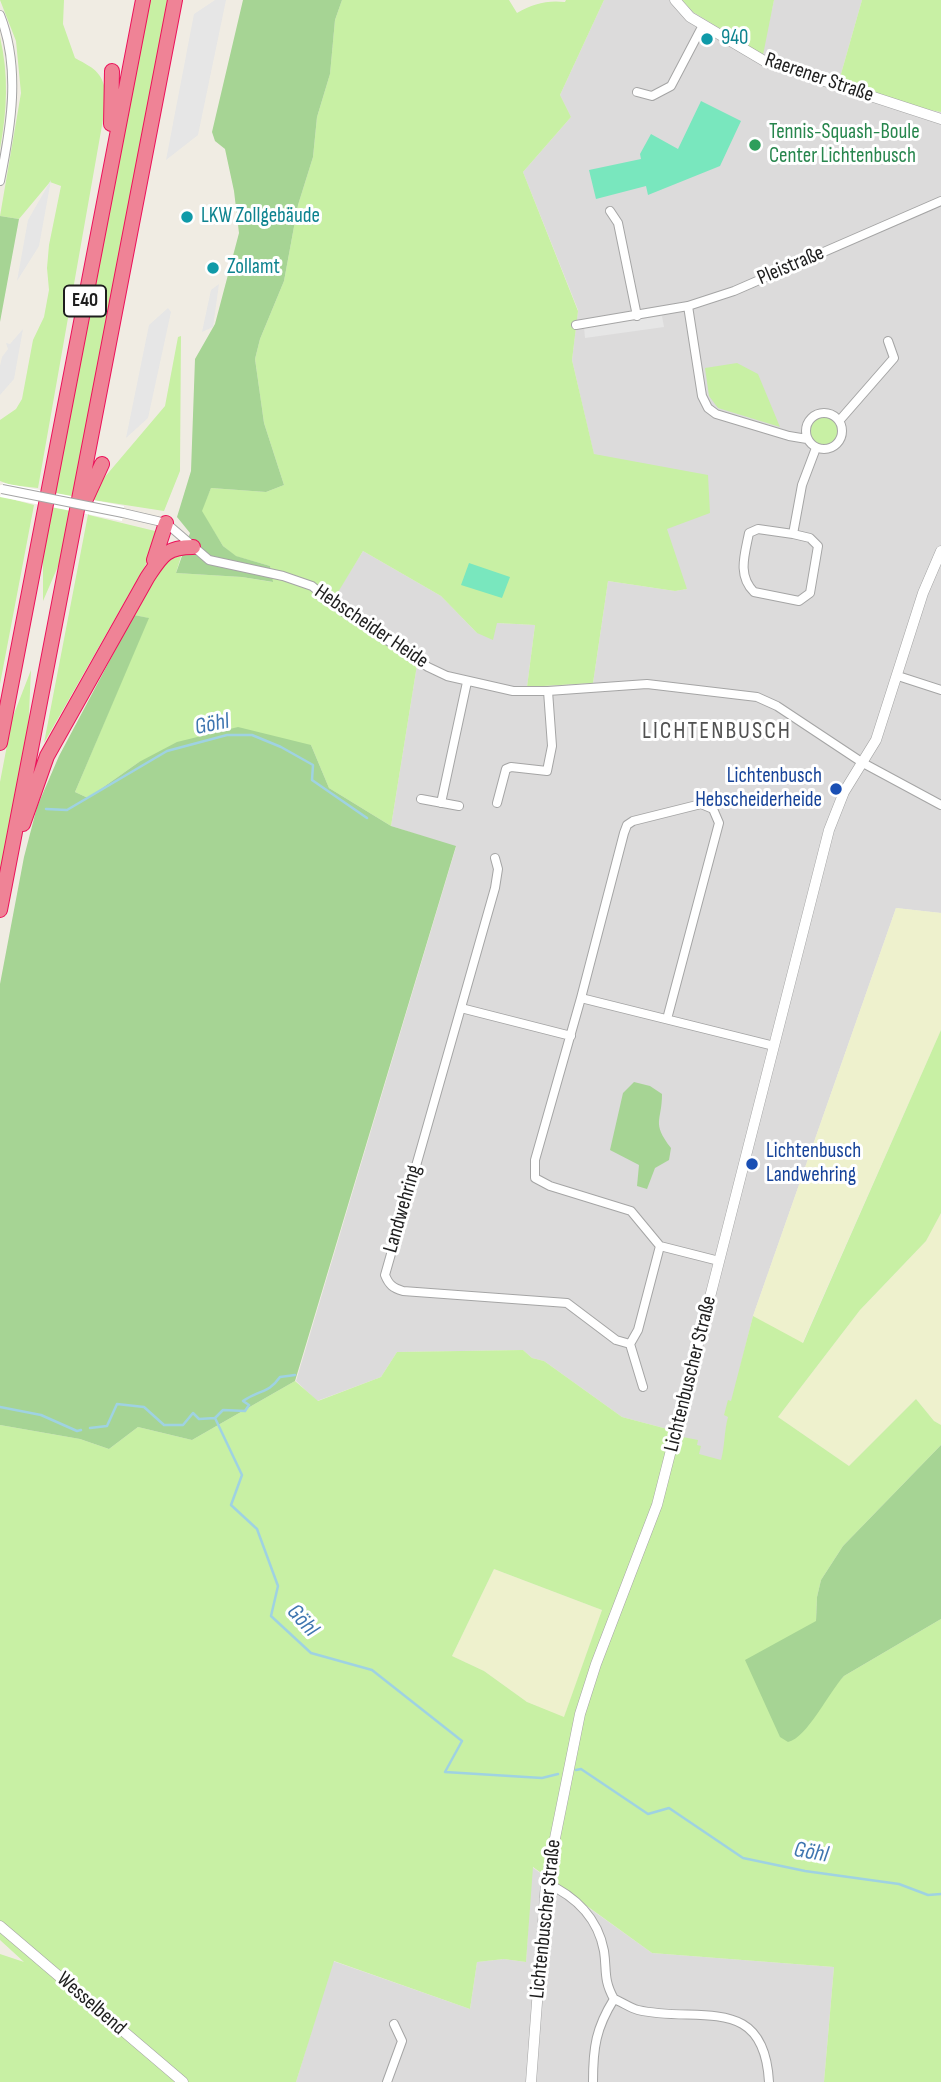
<!DOCTYPE html>
<html>
<head>
<meta charset="utf-8">
<style>
  body { margin:0 }
  canvas { display:block; background:#f0ece3 }
</style>
</head>
<body>
<canvas width="941" height="2082"></canvas>
<script>
const context = document.querySelector('canvas').getContext('2d');
context.lineJoin = 'round';
function paint(path, color) {
  context.fillStyle = color;
  context.fill(path, 'evenodd');
}
function stroke(path, color, width, dash) {
  context.strokeStyle = color;
  context.lineWidth = width;
  context.lineCap = dash ? 'butt' : 'round';
  context.setLineDash(dash || []);
  context.stroke(path);
}
function label(font, color, halo, rows, align = 'center') {
  context.font = font + ' "Sofia Sans Condensed",sans-serif';
  context.lineWidth = 6;
  context.setLineDash([]);
  context.textBaseline = 'middle';
  context.strokeStyle = halo;
  context.fillStyle = color;
  for (const [text, x, y, turn = 0] of rows) {
    context.save();
    context.translate(x, y);
    context.rotate((+turn || 0) * Math.PI / 180);
    context.textAlign = isNaN(turn) ? turn : align;
    if (halo) context.strokeText(text, 0, 0);
    context.fillText(text, 0, 0);
    context.restore();
  }
}
paint(new Path2D(`
  M 604,0 L 682,0 L 762,54 L 774,0 L 862,0 L 839,81 L 919,108 L 941,112 L 941,913 L 896,908 L 753,1316 L 739,1372 L 729,1467 L 665,1451 L 671,1430 L 622,1417 L 544,1361 L 532,1358 L 523,1350 L 397,1352 L 381,1377 L 317,1401 L 296,1381 L 456,847 L 391,826 L 417,665 L 328,607 L 363,551 L 441,596 L 477,633 L 497,623 L 535,625 L 527,687 L 593,683 L 608,581 L 675,591 L 687,589 L 594,455 L 572,360 L 578,310 L 523,172 L 571,117 L 560,95 Z
  M 532,1867 L 652,1953 L 834,1967 L 824,2082 L 296,2082 L 333,1961 L 470,2009 L 477,1962 L 504,1959 L 526,1962 Z`), '#dcdbdb');
paint(new Path2D(`
  M 896,908 L 941,913 L 941,1030 L 802,1344 L 753,1316 Z
  M 941,1213 L 941,1425 L 934,1421 L 916,1399 L 849,1466 L 778,1417 L 860,1310 L 926,1241 Z
  M 494,1569 L 602,1610 L 564,1718 L 527,1702 L 484,1671 L 452,1656 Z`), '#eef1cd');
paint(new Path2D(`
  M 0,0 L 64,0 L 63,24 L 75,58 C 97,70 102,72 107,97 L 38,488 L 11,485 L 0,481 L 0,420 L 16,409 L 22,399 L 33,340 L 44,317 L 49,290 L 47,268 L 49,245 L 61,186 L 50,182 L 19,219 L 0,216 L 21,93 L 16,41 Z
  M 150,0 L 170,0 L 59,564 L 43,601 L 43,551 Z
  M 342,0 L 509,0 L 517,13 C 533,4 546,0 565,2 L 566,0 L 604,0 L 560,95 L 571,117 L 523,172 L 578,311 L 572,360 L 594,454 L 708,475 L 710,513 L 667,529 L 687,589 L 675,591 L 608,581 L 593,683 L 527,687 L 535,625 L 497,623 L 493,640 L 477,633 L 441,596 L 363,551 L 329,607 L 417,665 L 391,826 L 329,788 L 311,745 L 139,762 L 88,798 L 75,792 L 148,618 L 134,615 L 161,564 L 182,553 L 176,573 L 242,577 L 272,582 L 270,566 L 235,556 L 223,546 L 201,511 L 211,488 L 266,492 L 284,485 L 264,423 L 255,359 L 260,339 L 284,281 L 298,205 L 313,157 L 317,117 L 330,74 L 335,20 Z
  M 682,0 L 774,0 L 763,55 L 693,12 Z
  M 862,0 L 941,0 L 941,112 L 919,108 L 839,81 Z
  M 0,37 C 9,75 7,111 0,149 Z
  M 181,336 L 180,471 L 164,511 L 93,500 L 89,515 L 155,531 L 157,537 L 153,552 L 44,743 L 91,499 L 98,485 L 165,406 L 178,337 Z
  M 737,363 L 758,374 L 780,427 L 718,408 L 709,396 L 705,368 Z
  M810 431a14 14 0 1 1 28 0a14 14 0 1 1-28 0Z
  M 0,496 L 34,505 L 0,684 Z
  M 31,670 L 28,735 L 0,884 L 0,782 L 12,719 Z
  M 941,1030 L 941,1213 L 926,1241 L 860,1310 L 778,1417 L 849,1466 L 916,1399 L 934,1421 L 941,1425 L 941,1445 L 843,1546 L 821,1580 L 817,1597 L 816,1621 L 834,1686 L 844,1676 L 941,1619 L 941,2082 L 824,2082 L 834,1967 L 652,1953 L 533,1867 L 526,1962 L 504,1959 L 477,1962 L 470,2009 L 334,1961 L 296,2082 L 0,2082 L 0,1954 L 24,1962 L 0,1940 L 0,1425 L 80,1439 L 109,1449 L 138,1427 L 192,1440 L 295,1381 L 318,1401 L 381,1377 L 397,1352 L 523,1350 L 532,1358 L 544,1361 L 622,1417 L 671,1430 L 666,1451 L 679,1453 L 683,1437 L 698,1440 L 697,1445 L 701,1446 L 699,1454 L 721,1460 C 725,1446 724,1431 728,1417 L 724,1415 L 728,1400 L 731,1401 L 753,1316 L 803,1343 ZM 494,1569 L 602,1610 L 564,1717 L 527,1702 L 484,1671 L 452,1656 Z`), '#c8f0a4');
paint(new Path2D(`
  M 243,0 L 342,0 L 335,20 L 330,74 L 317,117 L 313,157 L 298,205 L 284,281 L 260,339 L 255,359 L 264,423 L 284,485 L 266,492 L 211,488 L 202,511 L 223,546 L 236,556 L 270,566 L 273,582 L 242,577 L 176,573 L 190,533 L 177,517 L 191,471 L 195,359 L 215,324 L 239,233 L 234,191 L 225,149 L 215,141 L 212,132 Z
  M 0,216 L 19,219 L 0,322 Z
  M 134,615 L 149,618 L 75,792 L 88,798 L 139,762 L 177,742 L 238,727 L 311,745 L 329,788 L 391,826 L 456,846 L 295,1381 L 192,1440 L 138,1427 L 109,1449 L 80,1439 L 0,1425 L 0,984 L 24,857 L 37,807 L 59,756 Z
  M 634,1082 L 650,1086 L 662,1094 C 662,1122 651,1122 671,1148 L 669,1160 L 655,1168 L 647,1189 L 637,1186 L 639,1165 L 610,1150 L 623,1093 Z
  M 941,1445 L 941,1619 L 844,1676 C 829,1692 807,1738 788,1742 L 780,1737 L 745,1660 L 816,1621 L 817,1597 L 821,1580 L 843,1546 Z`), '#a6d494');
paint(new Path2D(`
  M 701,101 L 741,121 L 720,166 L 648,195 L 646,186 L 596,199 L 589,170 L 641,159 L 640,154 L 651,134 L 678,149 Z
  M 469,563 L 510,577 L 502,598 L 461,585 Z`), '#79e7be');
paint(new Path2D(`
  M 215,0 L 226,0 L 198,135 L 166,160 L 194,14 Z
  M 51,180 L 39,246 L 17,281 L 28,220 Z
  M 219,284 L 213,327 L 202,332 L 211,290 Z
  M 168,308 L 171,312 L 148,418 L 126,438 L 149,325 Z
  M 662,316 L 664,327 L 585,338 L 584,327 Z
  M 23,329 L 14,379 L 0,395 L 0,366 L 2,357 L 8,349 L 6,343 L 10,344 Z`), '#e6e6e6');
paint(new Path2D(`
  M 3,483 L 124,506 L 122,521 L 0,497 Z`), '#fff');
stroke(new Path2D(`
  M 46,809 L 67,810 L 167,751 L 227,735 L 252,735 L 281,747 L 313,765 L 312,780 L 367,818
  M 0,1407 L 41,1415 L 77,1431 L 81,1430
  M 215,1418 L 223,1410 L 245,1411 L 249,1405 L 243,1401 C 260,1389 268,1394 280,1377 L 295,1375
  M 90,1428 L 107,1426 L 117,1404 L 144,1407 L 164,1425 L 183,1425 L 193,1413 L 199,1419 L 215,1418 L 242,1475 L 231,1505 L 257,1529 L 278,1586 L 271,1616 L 311,1653 L 372,1670 L 462,1741 L 445,1772 L 542,1778 L 558,1774
  M 576,1770 L 581,1769 L 648,1814 L 669,1808 L 743,1858 L 805,1871 L 899,1884 L 928,1895 L 941,1894`), '#9fd2e2', 2.5);
const minor = new Path2D(`
  M 0,15 C 21,68 11,127 0,181
  M 637,92 L 652,96 L 671,86 L 703,25
  M 610,211 L 618,223 L 637,316
  M 688,306 L 702,396 L 708,408 L 716,414 L 789,436 L 807,439
  M 576,325 L 688,306 L 734,291 L 941,201
  M806 431a18 18 0 1 1 36 0a18 18 0 1 1-36 0Z
  M 839,421 L 894,358 L 888,341
  M 123,513 L 166,523 L 209,560 L 283,576 L 312,586 L 341,610 L 428,667 L 447,676 L 513,691 L 548,691 L 647,684 L 757,697 L 777,706 L 863,763 L 941,805
  M 793,534 L 810,538 L 818,546 L 810,593 L 799,601 L 754,592 C 737,575 745,554 749,533 L 758,529 L 793,534 L 802,485 L 816,448
  M 898,676 L 941,690
  M 421,799 L 459,806
  M 441,803 L 467,682
  M 497,803 L 506,769 L 511,767 L 547,771 L 552,746 L 548,691
  M 495,858 L 498,869 L 495,888 L 385,1275 C 389,1285 393,1288 403,1291 L 567,1303 L 616,1340 L 630,1344
  M 581,998 L 774,1046
  M 461,1008 L 571,1036
  M 667,1019 L 719,823 L 713,809 L 701,804 L 633,821 L 627,825 L 624,833 L 581,998 L 535,1160 L 535,1178 L 550,1186 L 631,1211 L 660,1246 L 719,1261
  M 643,1387 L 630,1344 L 638,1330 L 660,1246
  M 546,1883 C 575,1896 598,1918 604,1951 C 607,1971 603,1979 614,1999 C 596,2028 593,2047 593,2082
  M 614,1999 C 622,2002 630,2008 638,2010 C 698,2024 764,1992 769,2082
  M 387,2082 L 402,2041 L 394,2024`);
const tertiary = new Path2D(`
  M 675,0 L 690,17 L 766,62 L 941,119
  M 0,1926 L 183,2082
  M 531,2082 L 546,1883 L 580,1714 L 596,1664 L 657,1505 L 829,830 L 844,792 L 876,740 L 923,593 L 941,551`);
const motorway = new Path2D(`
  M 111,124 L 112,71
  M 85,501 L 102,464
  M 154,560 L 166,523
  M 0,743 L 143,0
  M 23,824 L 47,756 L 147,578 C 161,557 165,547 193,547
  M 0,910 L 175,0`);
stroke(minor, '#a5a5a5', 10);
stroke(tertiary, '#a5a5a5', 11);
stroke(motorway, '#ec125a', 16);
stroke(minor, '#fff', 8);
stroke(tertiary, '#fff', 10);
stroke(motorway, '#ef8396', 14);
const minorBridge = new Path2D(`
  M 2,489 L 123,513`);
stroke(minorBridge, '#a5a5a5', 10, []);
stroke(minorBridge, '#fff', 8);
for (const [x, y, r, color] of [
  [707,39,7,"#0f9aa8"],
  [755,145,7,"#2e9e5b"],
  [187,217,7,"#0f9aa8"],
  [213,268,7,"#0f9aa8"],
  [836,789,7,"#1a4fb4"],
  [752,1164,7,"#1a4fb4"]
]) {
  const dot = new Path2D();
  dot.arc(x, y, r, 0, 2 * Math.PI);
  context.fillStyle = color;
  context.fill(dot);
  stroke(dot, '#fff', 2.5);
}
for (const [x, y, w] of [
  [85,301,42]
]) {
  const box = new Path2D();
  box.roundRect(x - w / 2, y - 15.5, w, 31, 5);
  context.fillStyle = '#fff';
  context.fill(box);
  stroke(box, '#1e1e1e', 2);
}
label('bold 19px', '#1e1e1e', null, [
  ["E40",85,301]
]);
label('21px', '#0d838f', '#fff', [
  ["940",721,39],
  ["LKW Zollgebäude",201,217],
  ["Zollamt",227,268]
], 'left');
label('21px', '#1e1e1e', '#fff', [
  ["Raerener Straße",819,78,19],
  ["Pleistraße",791,266,-23],
  ["Hebscheider Heide",371,627,34],
  ["Landwehring",403,1209,-74],
  ["Lichtenbuscher Straße",691,1374,-76],
  ["Lichtenbuscher Straße",546,1919,-84],
  ["Wesselbend",91,2004,41]
]);
label('21px', '#27864d', '#fff', [
  ["Tennis-Squash-Boule",769,133],
  ["Center Lichtenbusch",769,157]
], 'left');
label('21px', '#164399', '#fff', [
  ["Lichtenbusch",822,777],
  ["Hebscheiderheide",822,801],
  ["Lichtenbusch",766,1152,"left"],
  ["Landwehring",766,1176,"left"]
], 'right');
label('italic 23px', '#3f76b0', '#fff', [
  ["Göhl",212,725,-11],
  ["Göhl",302,1621,48],
  ["Göhl",811,1853,10]
]);
context.letterSpacing = '2px';
label('24px', '#515151', '#fff', [
  ["LICHTENBUSCH",717,732]
]);
context.letterSpacing = '0px';
</script>
</body>
</html>
